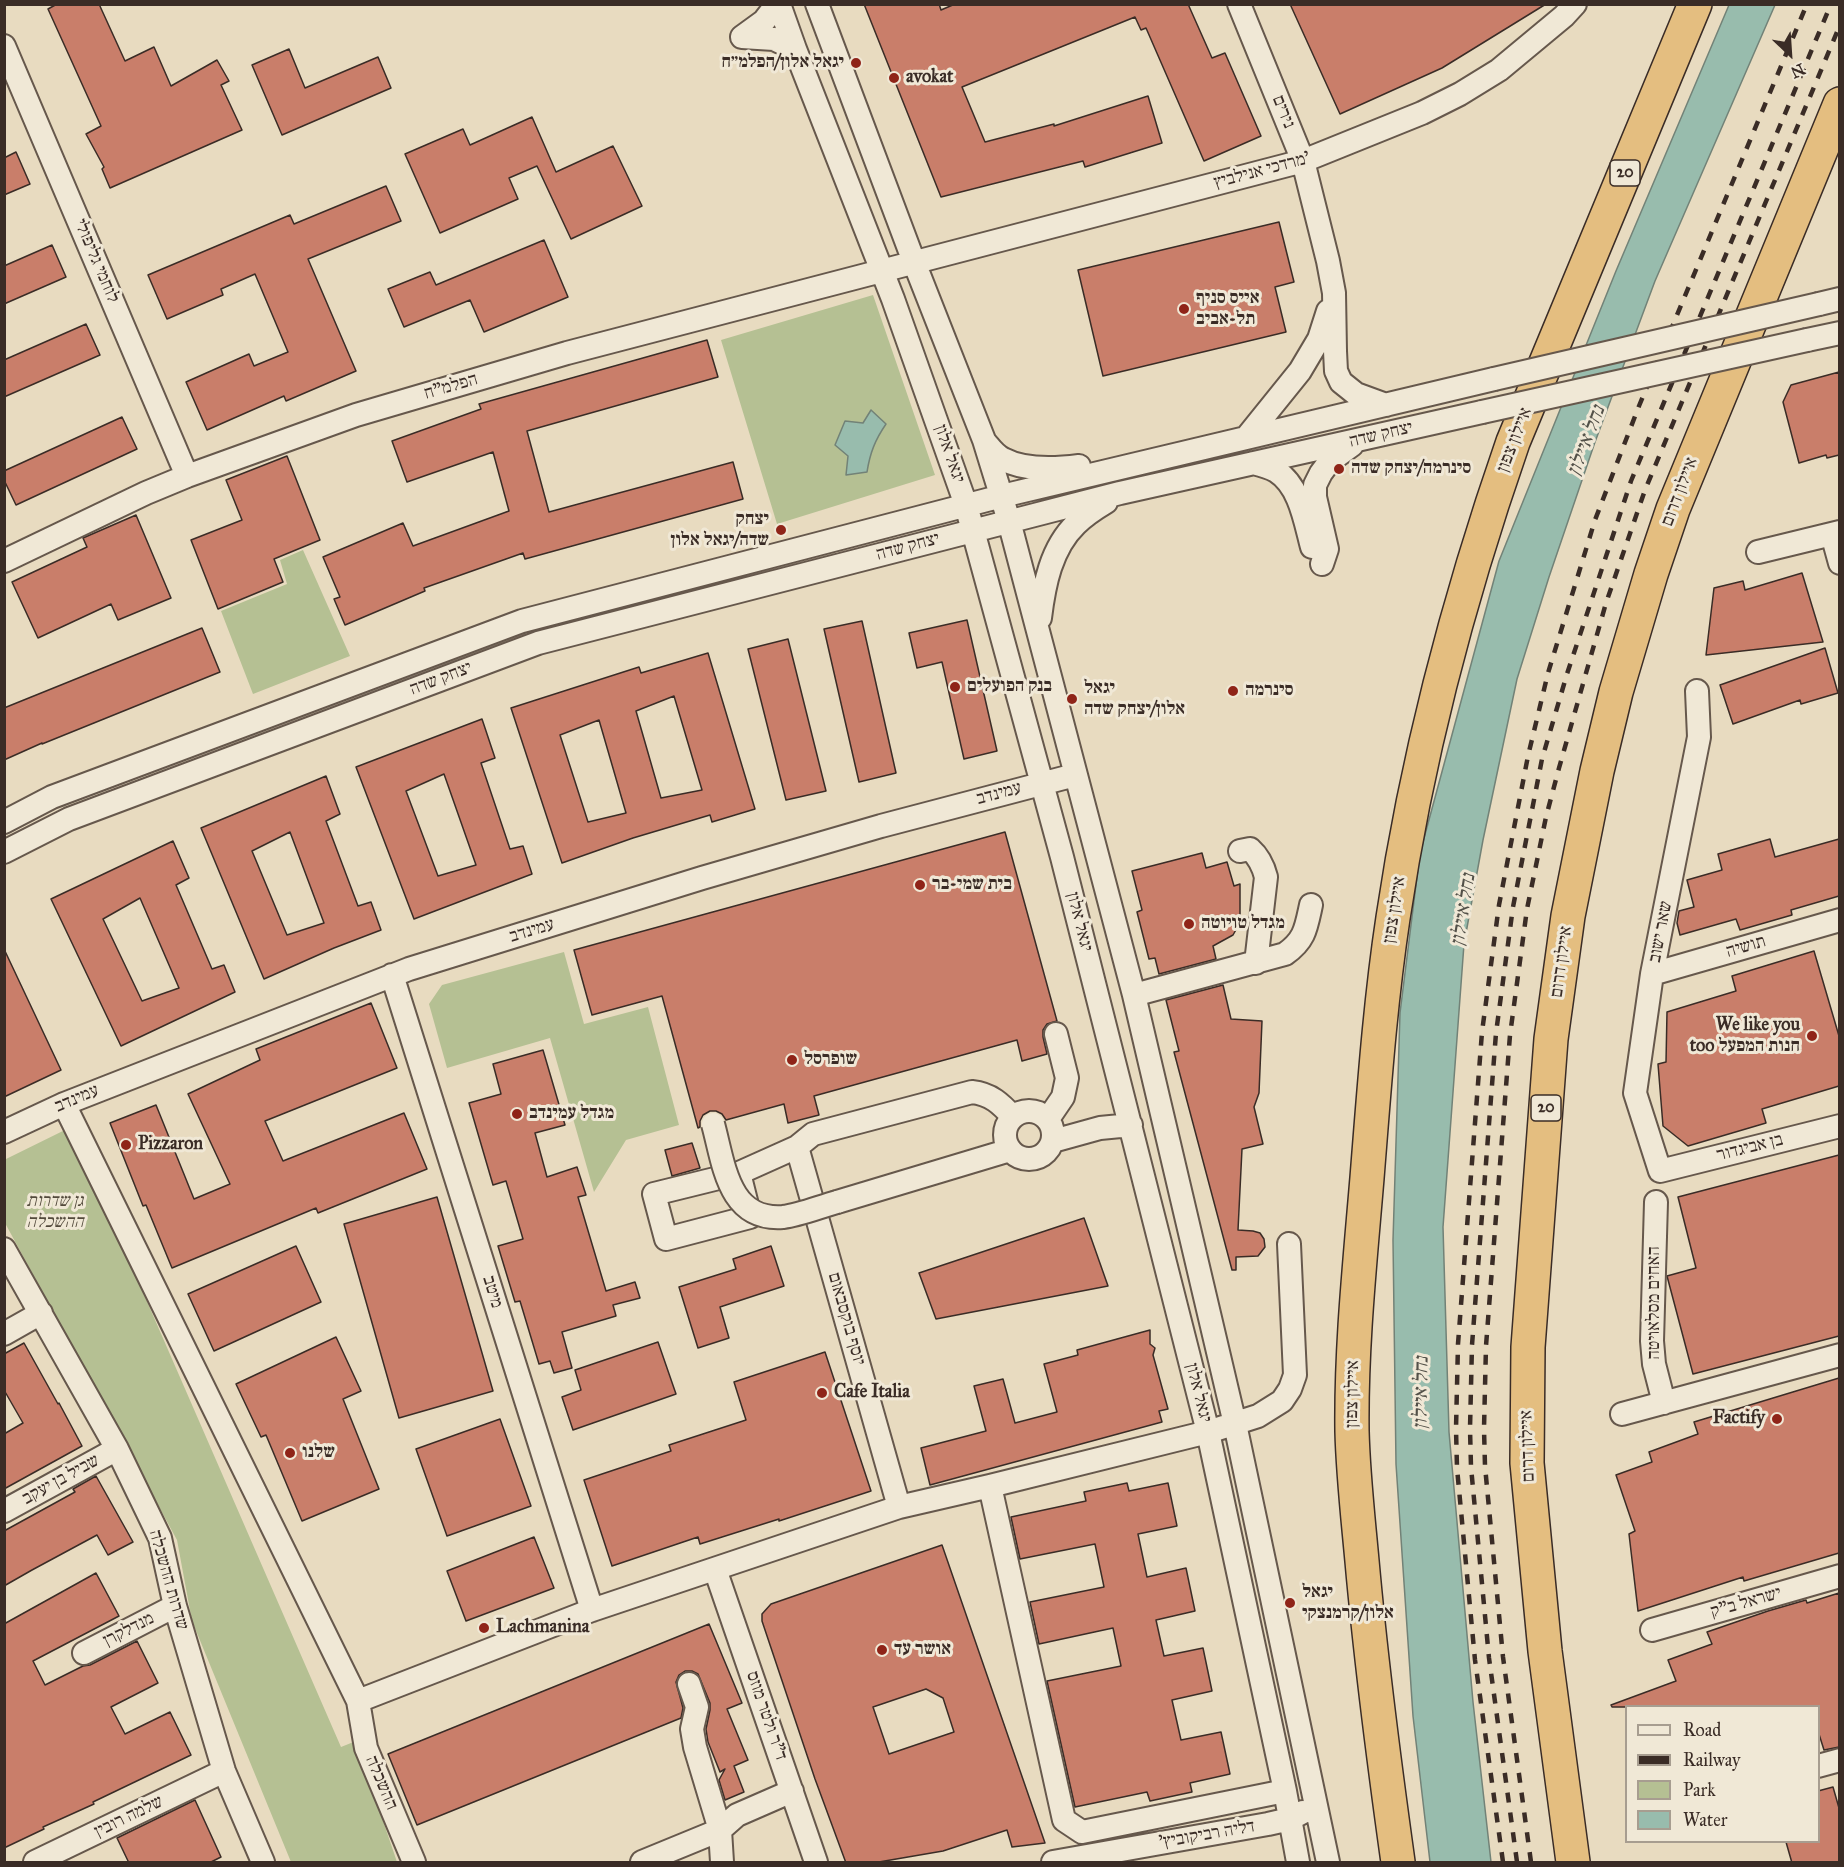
<!DOCTYPE html>
<html>
<head>
<meta charset="utf-8">
<style>
  body { margin:0 }
  #map { position:relative; width:1844px; height:1867px; overflow:hidden; background:#e8dbc0; font-family:"IM FELL Great Primer",serif }
  canvas { display:block }
  .frame { position:absolute; inset:0; border:6px solid #3a2c26; pointer-events:none }
  .legend { position:absolute; left:1625px; top:1705px; width:195px; height:138px; box-sizing:border-box; background:#f0e8d6; border:2px solid #a79d90; margin:0; padding:8px 10px; list-style:none; font-size:18px; color:#3a2c26 }
  .legend li { display:flex; align-items:center; gap:12px; height:30px }
  .legend b { width:30px; border:2px solid #a79d90 }
  .north { position:absolute; left:1760px; top:24px; width:60px; height:60px; -webkit-text-stroke:4px #f0e8d6; paint-order:stroke; rotate:155deg; font-size:16px; font-weight:700; line-height:24px; text-align:center; color:#3a2c26 }
  .north::after { content:''; display:block; margin:auto; width:21px; height:27px; background:#3a2c26; clip-path:polygon(50% 0,100% 100%,50% 72%,0 100%) }
</style>
</head>
<body>
<div id="map">
<canvas width="1844" height="1867"></canvas>
<div class="frame"></div>
<ul class="legend">
<li><b style="height:8px;background:#f0e8d6"></b>Road</li>
<li><b style="height:8px;background:#3a2c26"></b>Railway</li>
<li><b style="height:16px;background:#b5c093"></b>Park</li>
<li><b style="height:16px;background:#98bcad"></b>Water</li>
</ul>
<div class="north">N</div>
</div>
<script>
const context = document.querySelector('canvas').getContext('2d');
context.lineJoin = 'round';
function paint(path, color) {
  context.fillStyle = color;
  context.fill(path, 'evenodd');
}
function stroke(path, color, width, dash) {
  context.strokeStyle = color;
  context.lineWidth = width;
  context.lineCap = dash ? 'butt' : 'round';
  context.setLineDash(dash || []);
  context.stroke(path);
}
function label(font, color, halo, rows, align = 'center') {
  context.font = font + ' "IM FELL Great Primer","Frank Ruhl Libre",serif';
  context.lineWidth = 6;
  context.setLineDash([]);
  context.textBaseline = 'middle';
  context.strokeStyle = halo;
  context.fillStyle = color;
  for (const [text, x, y, turn = 0] of rows) {
    context.save();
    context.translate(x, y);
    context.rotate((+turn || 0) * Math.PI / 180);
    context.textAlign = isNaN(turn) ? turn : align;
    if (halo) context.strokeText(text, 0, 0);
    context.fillText(text, 0, 0);
    context.restore();
  }
}
paint(new Path2D(`
  M 873,295 L 935,475 L 777,524 L 721,340 Z
  M 303,550 L 350,656 L 253,694 L 221,611 L 287,584 L 280,560 Z
  M 564,952 L 584,1024 L 648,1007 L 679,1125 L 626,1140 L 594,1192 L 550,1038 L 447,1068 L 429,1004 L 442,985 Z
  M 71,1127 L 341,1747 L 356,1741 L 397,1862 L 291,1862 L 192,1621 L 177,1540 L 5,1223 L 4,1160 Z`), '#b5c093');
const water = new Path2D(`
  M 1729,5 L 1775,5 L 1655,281 L 1595,442 L 1549,577 L 1517,679 L 1483,840 L 1464,944 L 1443,1227 L 1449,1432 L 1473,1702 L 1491,1862 L 1430,1862 L 1413,1716 L 1396,1464 L 1393,1240 L 1400,1013 L 1420,853 L 1499,561 L 1616,271 Z
  M 871,410 L 886,424 C 875,440 870,453 867,472 L 846,475 L 848,456 L 835,445 L 845,421 L 863,423 Z`);
paint(water, '#98bcad');
stroke(water, '#728277', 1.5);
const building = new Path2D(`
  M 57,4 L 99,4 L 125,61 L 154,47 L 171,86 L 217,60 L 229,81 L 221,85 L 242,130 L 110,188 L 102,169 L 104,167 L 86,134 L 101,126 L 48,9 Z
  M 864,4 L 939,4 L 941,10 L 955,4 L 1188,4 L 1212,58 L 1225,53 L 1261,136 L 1204,161 L 1146,28 L 1141,30 L 1135,17 L 962,87 L 985,142 L 1054,124 L 1054,126 L 1148,96 L 1162,143 L 1085,167 L 1083,161 L 941,197 Z
  M 1290,4 L 1546,4 L 1442,68 L 1340,114 Z
  M 289,49 L 305,88 L 378,57 L 391,88 L 282,135 L 252,65 Z
  M 532,117 L 556,172 L 613,146 L 642,206 L 571,239 L 537,166 L 509,178 L 518,199 L 440,233 L 405,154 L 463,129 L 470,145 Z
  M 16,152 L 30,184 L 4,195 L 4,158 Z
  M 386,186 L 401,221 L 308,259 L 356,371 L 286,401 L 284,396 L 207,430 L 186,382 L 249,354 L 254,366 L 288,352 L 255,274 L 221,289 L 223,295 L 167,319 L 148,275 L 290,215 L 294,224 Z
  M 1279,222 L 1294,282 L 1275,287 L 1286,332 L 1103,376 L 1078,270 Z
  M 544,240 L 568,297 L 484,332 L 470,300 L 404,327 L 388,289 L 430,272 L 436,285 Z
  M 52,245 L 66,277 L 4,304 L 4,266 Z
  M 86,324 L 100,355 L 4,397 L 4,360 Z
  M 707,340 L 718,377 L 527,431 L 549,512 L 733,462 L 743,499 L 525,559 L 523,553 L 424,588 L 425,591 L 345,625 L 334,599 L 340,597 L 323,557 L 403,523 L 413,546 L 509,511 L 493,452 L 407,482 L 392,441 L 481,409 L 479,404 Z
  M 1839,372 L 1839,455 L 1827,458 L 1826,455 L 1799,463 L 1783,402 L 1791,385 Z
  M 122,417 L 137,449 L 16,505 L 4,480 L 4,471 Z
  M 287,456 L 320,540 L 274,559 L 283,582 L 218,609 L 191,540 L 242,520 L 226,480 Z
  M 136,515 L 171,598 L 118,620 L 111,604 L 38,638 L 12,582 L 87,547 L 83,538 Z
  M 1802,573 L 1823,642 L 1706,655 L 1714,588 L 1743,581 L 1745,590 Z
  M 967,620 L 997,751 L 964,759 L 942,662 L 917,668 L 909,633 Z
  M 862,621 L 896,773 L 859,782 L 824,629 Z
  M 202,628 L 220,672 L 42,744 L 42,743 L 4,760 L 4,708 Z
  M 788,639 L 826,791 L 786,800 L 748,649 Z
  M 1825,648 L 1838,693 L 1801,704 L 1800,700 L 1733,724 L 1720,685 Z
  M 708,653 L 755,809 L 712,822 L 710,815 L 633,838 L 562,863 L 511,708 L 639,667 L 641,673 ZM 674,696 L 702,790 L 661,798 L 636,711 ZM 599,720 L 626,813 L 588,822 L 560,735 Z
  M 482,719 L 495,758 L 481,763 L 510,849 L 523,846 L 532,874 L 414,919 L 356,767 ZM 444,774 L 476,865 L 438,876 L 406,791 Z
  M 326,776 L 340,814 L 326,821 L 358,906 L 371,902 L 381,930 L 334,948 L 264,979 L 201,828 ZM 290,832 L 324,923 L 287,935 L 252,851 Z
  M 1005,832 L 1057,1021 L 1047,1024 L 1043,1030 L 1043,1037 L 1047,1054 L 1022,1061 L 1017,1040 L 814,1096 L 819,1115 L 788,1123 L 784,1104 L 726,1120 L 722,1114 L 716,1111 L 710,1111 L 703,1115 L 700,1121 L 700,1127 L 698,1128 L 662,996 L 592,1015 L 574,950 Z
  M 1770,839 L 1775,857 L 1839,839 L 1839,896 L 1791,910 L 1792,915 L 1740,930 L 1736,919 L 1680,935 L 1677,923 L 1679,911 L 1694,907 L 1687,880 L 1722,870 L 1718,854 Z
  M 173,841 L 189,878 L 176,885 L 212,969 L 224,965 L 235,992 L 121,1046 L 51,899 ZM 140,898 L 179,988 L 142,1001 L 103,919 Z
  M 1202,853 L 1206,868 L 1227,862 L 1234,886 L 1240,884 L 1240,920 L 1237,928 L 1233,935 L 1213,946 L 1216,959 L 1159,974 L 1155,958 L 1149,959 L 1137,912 L 1142,910 L 1132,871 Z
  M 4,949 L 61,1070 L 4,1097 Z
  M 1814,951 L 1839,1036 L 1839,1086 L 1762,1109 L 1766,1123 L 1688,1146 L 1663,1126 L 1658,1064 L 1666,1062 L 1667,1012 L 1736,991 L 1732,976 Z
  M 1223,985 L 1231,1019 L 1262,1021 L 1259,1093 L 1254,1107 L 1263,1144 L 1242,1149 L 1238,1230 L 1253,1231 L 1260,1233 L 1264,1239 L 1265,1247 L 1258,1256 L 1236,1257 L 1236,1270 L 1232,1270 L 1174,1052 L 1179,1051 L 1166,1000 Z
  M 371,1003 L 397,1068 L 265,1121 L 283,1161 L 404,1113 L 427,1169 L 318,1213 L 316,1208 L 172,1268 L 146,1205 L 143,1206 L 110,1123 L 156,1105 L 194,1199 L 230,1184 L 188,1094 L 260,1060 L 256,1049 Z
  M 543,1050 L 565,1125 L 535,1133 L 547,1177 L 577,1167 L 586,1195 L 578,1197 L 606,1291 L 635,1282 L 640,1298 L 613,1305 L 616,1316 L 562,1332 L 572,1368 L 554,1373 L 550,1361 L 539,1364 L 520,1301 L 515,1302 L 498,1246 L 523,1239 L 506,1181 L 493,1185 L 469,1103 L 501,1094 L 493,1064 Z
  M 692,1143 L 700,1168 L 672,1176 L 665,1150 Z
  M 1839,1155 L 1839,1336 L 1693,1374 L 1667,1276 L 1696,1268 L 1678,1197 Z
  M 437,1197 L 493,1391 L 399,1418 L 344,1224 Z
  M 1084,1218 L 1108,1286 L 936,1319 L 919,1273 Z
  M 296,1246 L 321,1302 L 214,1351 L 188,1294 Z
  M 771,1246 L 784,1286 L 720,1307 L 729,1338 L 698,1348 L 679,1287 L 736,1269 L 733,1259 Z
  M 1150,1330 L 1150,1344 L 1155,1348 L 1153,1355 L 1168,1409 L 1159,1411 L 1162,1422 L 930,1485 L 921,1448 L 986,1431 L 974,1386 L 1003,1379 L 1015,1423 L 1057,1412 L 1044,1364 L 1078,1355 L 1077,1350 Z
  M 336,1337 L 361,1391 L 343,1399 L 379,1489 L 302,1521 L 266,1435 L 261,1437 L 236,1384 Z
  M 658,1342 L 676,1394 L 573,1430 L 562,1397 L 581,1390 L 575,1370 Z
  M 24,1343 L 58,1404 L 59,1403 L 82,1446 L 4,1489 L 4,1434 L 23,1423 L 4,1390 L 4,1354 Z
  M 825,1352 L 871,1491 L 779,1521 L 779,1519 L 700,1544 L 698,1537 L 612,1566 L 584,1480 L 671,1451 L 669,1445 L 746,1420 L 734,1382 Z
  M 1839,1378 L 1839,1553 L 1744,1581 L 1743,1577 L 1638,1611 L 1629,1534 L 1635,1531 L 1616,1475 L 1652,1462 L 1649,1452 L 1698,1434 L 1694,1422 Z
  M 500,1419 L 531,1506 L 447,1536 L 416,1449 Z
  M 96,1476 L 133,1542 L 108,1555 L 97,1535 L 32,1570 L 4,1586 L 4,1531 L 75,1492 L 73,1489 Z
  M 1127,1483 L 1129,1491 L 1168,1483 L 1177,1526 L 1138,1534 L 1147,1577 L 1186,1568 L 1195,1611 L 1156,1620 L 1164,1656 L 1203,1648 L 1212,1691 L 1172,1700 L 1181,1740 L 1221,1732 L 1230,1774 L 1190,1783 L 1192,1792 L 1150,1801 L 1147,1792 L 1075,1807 L 1047,1681 L 1121,1666 L 1113,1628 L 1039,1644 L 1030,1602 L 1104,1587 L 1095,1544 L 1020,1559 L 1011,1517 L 1086,1501 L 1084,1492 Z
  M 534,1537 L 554,1588 L 466,1621 L 447,1571 Z
  M 942,1545 L 1045,1843 L 1012,1847 L 1007,1830 L 943,1851 L 873,1863 L 846,1863 L 815,1779 L 762,1621 L 762,1614 L 771,1604 ZM 926,1689 L 943,1698 L 954,1732 L 889,1754 L 873,1707 Z
  M 96,1573 L 119,1616 L 33,1661 L 45,1685 L 83,1666 L 90,1665 L 137,1641 L 158,1683 L 111,1707 L 125,1734 L 170,1712 L 191,1755 L 93,1802 L 94,1804 L 43,1827 L 44,1829 L 4,1848 L 4,1624 Z
  M 1839,1593 L 1839,1747 L 1824,1750 L 1818,1731 L 1818,1707 L 1612,1707 L 1611,1705 L 1676,1681 L 1668,1660 L 1712,1644 L 1707,1632 L 1768,1611 L 1806,1600 L 1807,1603 Z
  M 709,1624 L 742,1703 L 727,1709 L 748,1760 L 734,1766 L 744,1792 L 725,1800 L 719,1780 L 725,1769 L 720,1772 L 708,1742 L 706,1729 L 710,1710 L 710,1703 L 698,1674 L 692,1671 L 685,1671 L 679,1675 L 676,1682 L 683,1708 L 681,1718 L 417,1825 L 388,1754 Z
  M 1833,1787 L 1839,1808 L 1839,1863 L 1792,1863 L 1786,1842 L 1818,1842 L 1818,1791 Z
  M 195,1800 L 221,1857 L 209,1863 L 129,1863 L 117,1838 Z`);
paint(building, '#c97e6a');
stroke(building, '#3a2c26', 1.5);
const minor = new Path2D(`
  M 779,4 L 795,49 L 893,299 L 966,505 L 1062,857 L 1208,1432 L 1285,1791 L 1298,1862
  M 817,4 L 914,262 L 984,440 L 1009,521 L 1134,995 L 1235,1424 L 1328,1862
  M 1239,4 L 1303,161 L 1328,261 L 1334,293 L 1335,351 L 1336,371 L 1341,382 L 1356,394 L 1386,405
  M 742,37 L 774,39 L 795,49
  M 742,37 L 764,21 L 777,4
  M 4,46 L 187,476
  M 1819,304 L 1840,299
  M 1807,340 L 1840,333
  M 1246,438 L 1300,371 L 1319,339 L 1328,311
  M 986,443 C 991,449 995,455 1003,459 C 1025,471 1055,469 1079,466
  M 1253,463 C 1261,465 1269,467 1276,471 C 1300,486 1305,521 1312,547
  M 1832,534 L 1840,563
  M 1758,552 L 1840,532
  M 4,561 L 146,493 L 187,476 L 356,415 L 567,353 L 1303,161 L 1422,113 L 1460,94 L 1499,70 L 1564,16 L 1575,4
  M 1322,564 L 1327,549 L 1315,497 L 1315,485 L 1321,473 L 1330,461 L 1352,445
  M 1040,618 C 1044,585 1051,548 1076,524 C 1085,515 1096,508 1106,502
  M 1697,691 L 1699,737 L 1652,974 L 1635,1093 L 1660,1171 L 1840,1126
  M 4,822 L 52,797 L 522,621 L 1002,496 L 1494,379
  M 1240,851 L 1250,849 C 1259,857 1263,865 1266,877 L 1256,963
  M 4,852 L 69,819 L 538,643 L 1120,493 L 1482,412
  M 1652,974 L 1840,920
  M 392,975 L 592,1610
  M 1134,995 L 1285,954 C 1305,940 1306,928 1311,905
  M 64,1104 L 358,1701 L 366,1748 L 414,1862
  M1005 1135a24 24 0 1 1 48 0a24 24 0 1 1-48 0Z
  M 1048,1119 L 1063,1097 L 1067,1078 L 1056,1034
  M 4,1132 L 64,1104 L 409,969 L 702,878 L 881,826 L 1075,775
  M 1053,1141 L 1100,1128 L 1131,1125
  M 739,1173 L 750,1217 L 666,1239 L 654,1194 L 739,1173 L 797,1147
  M 837,1202 L 1010,1150
  M 1656,1202 L 1652,1341 L 1654,1364 L 1664,1403
  M 4,1249 L 117,1449 L 160,1538 L 175,1606 L 224,1771 L 263,1862
  M 4,1334 L 41,1313
  M 1622,1414 L 1840,1355
  M 990,1486 L 1064,1820 L 1082,1832 L 1285,1791
  M 899,1507 L 797,1147 L 813,1134 L 972,1092 C 991,1094 1001,1104 1013,1117
  M 4,1511 L 117,1449
  M 715,1569 L 816,1862
  M 1652,1630 L 1840,1576
  M 84,1653 L 175,1606
  M 689,1684 L 697,1707 L 692,1729 L 695,1747 L 720,1830 L 722,1862
  M 358,1701 L 592,1610 L 899,1507 L 990,1486 L 1208,1432 L 1258,1416 L 1282,1401 L 1290,1389 L 1295,1375 L 1289,1244
  M 1818,1766 L 1840,1760
  M 35,1862 L 224,1771
  M 642,1862 L 720,1830 L 737,1815 L 792,1791
  M 1053,1862 L 1268,1824 L 1290,1819 L 1303,1812`);
const highway = new Path2D(`
  M 1398,1862 C 1384,1762 1371,1662 1362,1561 C 1358,1517 1353,1474 1352,1431 C 1351,1346 1360,1262 1367,1178 C 1374,1091 1380,1004 1393,918 C 1417,756 1459,597 1513,442 L 1695,4
  M 1573,1862 L 1545,1651 L 1527,1463 L 1528,1347 L 1551,1039 L 1568,916 L 1597,771 L 1616,692 L 1651,574 L 1673,509 L 1840,104`);
stroke(minor, '#66584c', 26);
stroke(highway, '#3a2c26', 36);
stroke(minor, '#f0e8d6', 22);
stroke(highway, '#e4be80', 33);
stroke(new Path2D(`
  M 1503,1862 L 1475,1660 L 1457,1468 L 1456,1429 L 1458,1344 L 1482,1032 L 1499,905 L 1528,756 L 1548,673 L 1595,520 L 1639,406 L 1807,4
  M 1517,1862 L 1489,1658 L 1471,1467 L 1470,1429 L 1472,1345 L 1496,1033 L 1513,907 L 1542,759 L 1567,674 L 1631,481 L 1831,4
  M 1531,1862 L 1503,1657 L 1485,1466 L 1484,1429 L 1486,1346 L 1510,1035 L 1527,909 L 1546,817 L 1559,768 L 1606,603 L 1645,490 L 1840,25`), '#3a2c26', 4.5, [10, 10]);
const minorBridge = new Path2D(`
  M 1494,379 L 1819,304
  M 1482,412 L 1807,340
  M 713,1124 C 724,1164 728,1221 783,1217 C 800,1215 819,1207 837,1202`);
stroke(minorBridge, '#66584c', 26, []);
stroke(minorBridge, '#f0e8d6', 22);
for (const [x, y, r, color] of [
  [856,63,6,"#8f2418"],
  [894,78,6,"#8f2418"],
  [1184,309,6,"#8f2418"],
  [1339,469,6,"#8f2418"],
  [781,530,6,"#8f2418"],
  [955,687,6,"#8f2418"],
  [1233,691,6,"#8f2418"],
  [1072,699,6,"#8f2418"],
  [920,885,6,"#8f2418"],
  [1189,924,6,"#8f2418"],
  [1812,1036,6,"#8f2418"],
  [792,1060,6,"#8f2418"],
  [517,1114,6,"#8f2418"],
  [126,1145,6,"#8f2418"],
  [822,1393,6,"#8f2418"],
  [1777,1419,6,"#8f2418"],
  [290,1453,6,"#8f2418"],
  [1290,1603,6,"#8f2418"],
  [484,1628,6,"#8f2418"],
  [882,1650,6,"#8f2418"]
]) {
  const dot = new Path2D();
  dot.arc(x, y, r, 0, 2 * Math.PI);
  context.fillStyle = color;
  context.fill(dot);
  stroke(dot, '#f0e8d6', 2);
}
for (const [x, y, w] of [
  [1625,173,30],
  [1546,1108,30]
]) {
  const box = new Path2D();
  box.roundRect(x - w / 2, y - 13, w, 26, 4.5);
  context.fillStyle = '#f0e8d6';
  context.fill(box);
  stroke(box, '#3a2c26', 1.5);
}
label('bold 16px', '#3a2c26', null, [
  ["20",1625,173],
  ["20",1546,1108]
]);
label('bold 18px', '#3a2c26', '#f0e8d6', [
  ["יגאל אלון/הפלמ״ח",844,63,"right"],
  ["avokat",906,78],
  ["אייס סניף",1196,299],
  ["תל-אביב",1196,320],
  ["סינרמה/יצחק שדה",1351,469],
  ["יצחק",769,520,"right"],
  ["שדה/יגאל אלון",769,541,"right"],
  ["בנק הפועלים",967,687],
  ["יגאל",1084,689],
  ["אלון/יצחק שדה",1084,710],
  ["סינרמה",1245,691],
  ["בית שמי-בר",932,885],
  ["מגדל טויוטה",1201,924],
  ["We like you",1800,1026,"right"],
  ["too חנות המפעל",1800,1047,"right"],
  ["שופרסל",804,1060],
  ["מגדל עמינדב",529,1114],
  ["Pizzaron",138,1145],
  ["Cafe Italia",834,1393],
  ["Factify",1765,1419,"right"],
  ["שלנו",302,1453],
  ["יגאל",1302,1593],
  ["אלון/קרמנצקי",1302,1614],
  ["Lachmanina",496,1628],
  ["אושר עד",894,1650]
], 'left');
label('18px', '#3a2c26', '#f0e8d6', [
  ["נירים",1283,112,68],
  ["מרדכי אנילביץ'",1262,171,-15],
  ["לוחמי גליפולי",96,261,67],
  ["הפלמ\"ח",451,387,-16],
  ["יצחק שדה",1381,435,-13],
  ["איילון צפון",1515,440,-69],
  ["יגאל אלון",949,454,71],
  ["איילון דרום",1680,492,-69],
  ["יצחק שדה",908,547,-15],
  ["יצחק שדה",441,679,-21],
  ["עמינדב",999,794,-15],
  ["איילון צפון",1395,910,-81],
  ["יגאל אלון",1079,922,76],
  ["עמינדב",532,931,-17],
  ["שאר ישוב",1661,932,-79],
  ["תושיה",1746,947,-16],
  ["איילון דרום",1562,962,-82],
  ["עמינדב",77,1099,-23],
  ["בן אביגדור",1750,1148,-14],
  ["מיטב",492,1292,73],
  ["האחים מסלאויטה",1655,1303,-90],
  ["יוסף בוקסבאום",846,1319,74],
  ["יגאל אלון",1198,1393,76],
  ["איילון צפון",1353,1394,-89],
  ["איילון דרום",1528,1446,-92],
  ["שביל בן יעקב",61,1480,-29],
  ["שדרות ההשכלה",168,1580,74],
  ["ישראל ב\"ק",1746,1603,-16],
  ["מנדלקרן",129,1630,-27],
  ["ד\"ר ולטר מוזס",766,1716,71],
  ["ההשכלה",381,1783,67],
  ["שלמה רובין",129,1817,-26],
  ["'דליה רביקוביץ",1207,1835,-10]
]);
label('italic 18px', '#534a3c', '#f0e8d6', [
  ["גן שדרות",55,1202],
  ["ההשכלה",55,1223]
]);
label('italic 20px', '#525048', '#f0e8d6', [
  ["נחל איילון",1587,441,-69],
  ["נחל איילון",1464,910,-81],
  ["נחל איילון",1422,1393,-89]
]);
</script>
</body>
</html>
